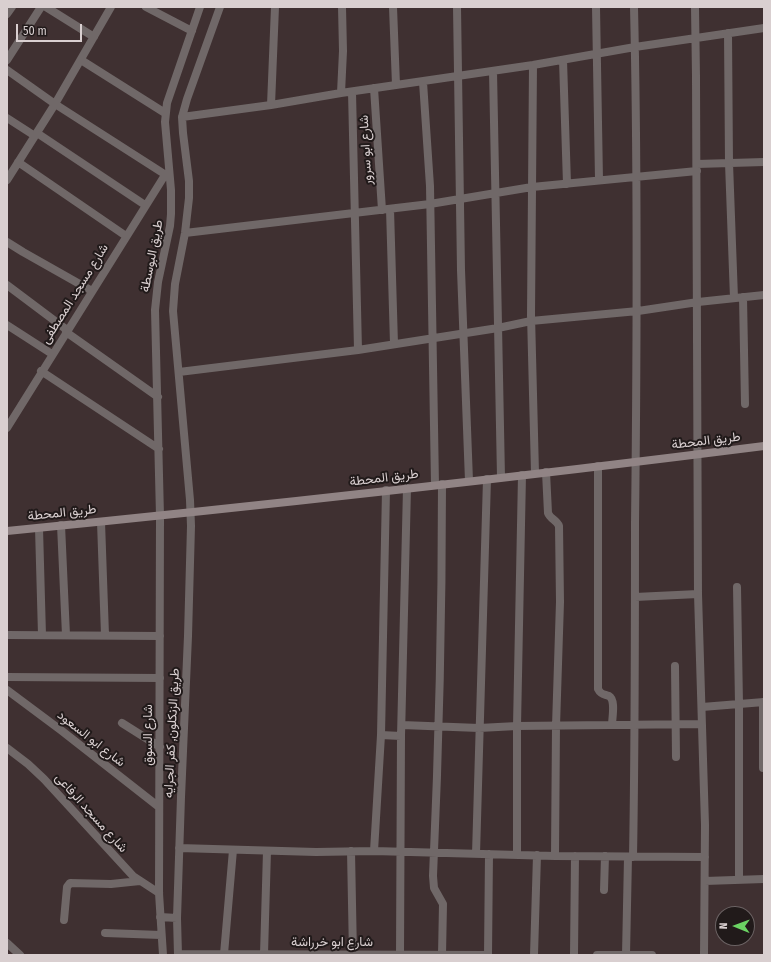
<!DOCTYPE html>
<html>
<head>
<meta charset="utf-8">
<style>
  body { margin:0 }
  #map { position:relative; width:771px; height:962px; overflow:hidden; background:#3f3031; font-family:"Fira Sans Condensed",sans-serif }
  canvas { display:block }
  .frame { position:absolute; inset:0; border:8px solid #d9cfd0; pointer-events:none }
  .north { position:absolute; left:715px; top:906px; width:40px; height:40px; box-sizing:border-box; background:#211a1a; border:1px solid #6b6263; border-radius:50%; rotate:271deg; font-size:11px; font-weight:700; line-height:16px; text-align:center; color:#d9cfd0 }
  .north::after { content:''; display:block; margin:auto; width:14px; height:18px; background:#6bd363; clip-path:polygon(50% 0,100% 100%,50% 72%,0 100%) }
  .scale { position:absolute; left:16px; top:24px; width:66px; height:18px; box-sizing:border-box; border:2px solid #d9cfd0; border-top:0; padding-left:5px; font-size:12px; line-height:14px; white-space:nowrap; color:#d9cfd0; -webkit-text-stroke:3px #211a1a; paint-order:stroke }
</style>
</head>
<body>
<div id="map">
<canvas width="771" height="962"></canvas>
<div class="frame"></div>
<div class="north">N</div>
<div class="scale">50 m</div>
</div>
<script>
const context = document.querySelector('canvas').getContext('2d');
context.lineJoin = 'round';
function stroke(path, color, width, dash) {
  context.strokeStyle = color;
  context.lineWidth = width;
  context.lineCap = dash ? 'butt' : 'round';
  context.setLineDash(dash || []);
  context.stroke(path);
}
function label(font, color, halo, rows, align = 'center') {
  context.font = font + ' "Fira Sans Condensed",Vazirmatn,sans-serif';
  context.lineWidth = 4;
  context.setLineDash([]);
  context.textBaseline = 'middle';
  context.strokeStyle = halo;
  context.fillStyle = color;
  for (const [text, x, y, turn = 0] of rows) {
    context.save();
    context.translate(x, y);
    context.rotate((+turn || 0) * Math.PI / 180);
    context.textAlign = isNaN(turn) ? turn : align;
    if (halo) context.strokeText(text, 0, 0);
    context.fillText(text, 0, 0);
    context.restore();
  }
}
stroke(new Path2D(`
  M 46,7 L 94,37
  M 146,7 L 192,31
  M 393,7 L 396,85
  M 457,7 L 461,270 L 469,481
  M 596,7 L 599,180
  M 695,7 L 696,77 L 698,594 L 705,825 L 704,955
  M 7,14 L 12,7
  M 728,33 L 729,163 L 734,298
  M 7,60 L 41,7
  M 81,60 L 165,113
  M 563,60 L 567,184
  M 533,65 L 531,315 L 535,473
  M 7,70 L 55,104 L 169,177
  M 493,71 L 501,477
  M 423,82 L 430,186 L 435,485
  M 374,88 L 382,210
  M 352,92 L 358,350
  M 341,93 L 343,51 L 342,7
  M 271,105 L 275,7
  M 182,117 L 271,105 L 341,93 L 533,65 L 635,47 L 764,28
  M 7,118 L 35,136
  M 37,133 L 145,205
  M 18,162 L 126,236
  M 697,164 L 764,162
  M 7,180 L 55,104 L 111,7
  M 390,209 L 394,344
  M 185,233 L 430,204 L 532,187 L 697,171
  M 7,242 L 23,252 L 92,291
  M 7,285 L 67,330
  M 743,297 L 745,404
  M 7,325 L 52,354
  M 66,332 L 158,397
  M 41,371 L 159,449
  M 179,372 L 358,350 L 498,328 L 531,321 L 638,311 L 698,302 L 764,295
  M 7,428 L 165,175
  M 598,466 L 598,689 C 601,695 604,694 609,696 C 616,700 612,718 612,725
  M 546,472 L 548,513 C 550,519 557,520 559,526 L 560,602 L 556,726 L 555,856
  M 101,522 L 105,635
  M 61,525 L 66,635
  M 39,528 L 42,635
  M 737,587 L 739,704 L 739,880
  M 635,597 L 698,594
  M 7,635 L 160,636
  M 675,666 L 676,757
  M 7,677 L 160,678
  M 7,690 L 62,731 L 159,807
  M 763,702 L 763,768
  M 702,707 L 764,702
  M 122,723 L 160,747
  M 402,725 L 479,728 L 517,726 L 702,724
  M 381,735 L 401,736
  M 7,748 L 28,764 L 44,779 L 133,876 L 159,893
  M 179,848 L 316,852 L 374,851 L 555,856 L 705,857
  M 351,851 L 353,955
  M 374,851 L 381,735 L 386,490
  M 476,854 L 487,479
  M 517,855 L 517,726 L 522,475
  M 633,857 C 635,746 635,635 635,524 C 637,351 638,179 634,7
  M 705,881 L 764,879
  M 604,890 L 605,856
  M 160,917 L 177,918
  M 64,920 L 67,887 L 70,883 L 111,884 L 140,881
  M 105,933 L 161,935
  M 7,943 L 20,955
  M 178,954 L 485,955
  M 224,954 L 233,850
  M 264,954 L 267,851
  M 163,955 L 159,893 L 160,516 L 155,310 L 158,282 L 170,226 L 171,214 L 171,190 L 165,122 L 167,103 L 200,7
  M 178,955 L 177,918 L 181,797 L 188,636 L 191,526 L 190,500 L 173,311 L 175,284 L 185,233 L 189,198 L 189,181 L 183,133 L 182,117 L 187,99 L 220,7
  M 400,955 L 401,736 L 407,488
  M 442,955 L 443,904 L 434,888 L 433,876 C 439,745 442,615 442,484
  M 488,955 L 489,854
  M 534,955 L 537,855
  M 574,955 L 575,856
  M 597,955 L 652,955
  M 626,955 L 628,857`), '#706868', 8);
stroke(new Path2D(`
  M 7,531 C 260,506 512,478 764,446`), '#918485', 8);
label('13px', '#d9cfd0', '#211a1a', [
  ["شارع ابو سرور",366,150,-93],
  ["طريق البوسطة",152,256,-79],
  ["شارع مسجد المصطفى",75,294,-58],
  ["طريق المحطة",706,441,-7],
  ["طريق المحطة",384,478,-7],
  ["طريق المحطة",62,513,-6],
  ["طريق الزنكلون, كفر الجرايه",172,733,-87],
  ["شارع السوق",148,735,-90],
  ["شارع ابو السعود",91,739,38],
  ["شارع مسجد الرفاعى",91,813,48],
  ["شارع ابو خرراشة",332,942]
]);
</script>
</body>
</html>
